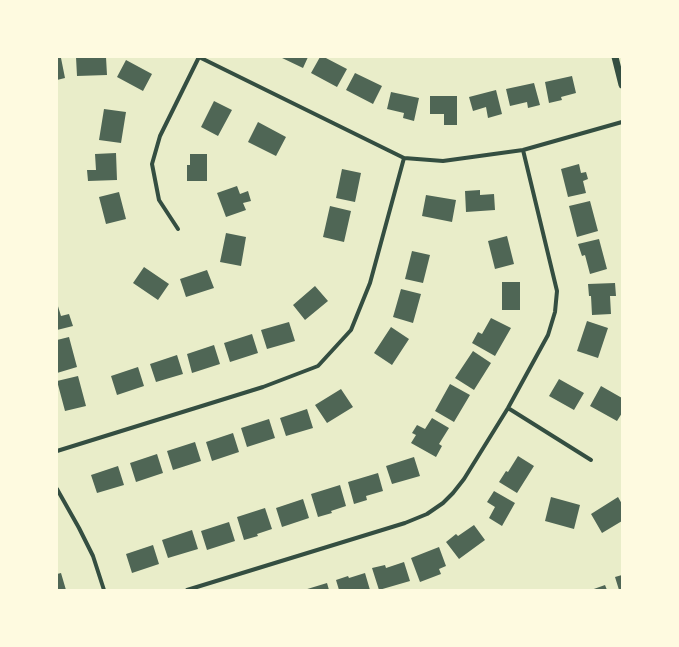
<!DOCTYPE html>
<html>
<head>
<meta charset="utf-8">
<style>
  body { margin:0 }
  #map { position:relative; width:679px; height:647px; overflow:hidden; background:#e9edc9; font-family:"PT Sans",sans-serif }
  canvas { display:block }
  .frame { position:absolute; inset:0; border:58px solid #fefae0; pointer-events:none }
</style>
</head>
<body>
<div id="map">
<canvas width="679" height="647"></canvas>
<div class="frame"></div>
</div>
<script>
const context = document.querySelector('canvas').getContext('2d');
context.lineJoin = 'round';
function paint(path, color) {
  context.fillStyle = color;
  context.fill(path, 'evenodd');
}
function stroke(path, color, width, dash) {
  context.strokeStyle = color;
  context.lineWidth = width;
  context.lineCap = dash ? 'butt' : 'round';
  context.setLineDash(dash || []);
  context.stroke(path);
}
paint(new Path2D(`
  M 76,57 L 106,57 L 107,75 L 77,76 Z
  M 280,57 L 308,57 L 303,68 Z
  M 320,57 L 324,57 L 347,69 L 337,87 L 311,73 Z
  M 57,58 L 61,58 L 65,78 L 57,80 Z
  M 126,60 L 152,74 L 143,91 L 117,77 Z
  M 355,73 L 382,86 L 373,104 L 346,90 Z
  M 572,76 L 576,93 L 561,97 L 562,100 L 549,103 L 545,82 Z
  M 534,83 L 540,105 L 528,108 L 527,102 L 510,106 L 506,89 Z
  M 496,90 L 502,114 L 488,118 L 486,107 L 473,111 L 469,97 Z
  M 391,92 L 419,98 L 414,121 L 403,118 L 404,113 L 387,109 Z
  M 430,96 L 457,96 L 457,125 L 444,125 L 444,114 L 430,114 Z
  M 214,101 L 232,110 L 218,136 L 201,127 Z
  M 104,109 L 126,112 L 121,143 L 99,140 Z
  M 258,122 L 286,137 L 276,156 L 248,142 Z
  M 116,153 L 117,180 L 88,181 L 87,170 L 96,170 L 95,154 Z
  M 190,154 L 207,154 L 207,181 L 187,181 L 187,165 L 190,165 Z
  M 579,164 L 581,173 L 586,172 L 588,179 L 583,181 L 586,193 L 568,197 L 561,169 Z
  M 342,169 L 361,173 L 355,202 L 336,198 Z
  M 237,186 L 240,194 L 248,191 L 251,201 L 243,203 L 246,210 L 226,217 L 217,193 Z
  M 480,190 L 480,195 L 494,194 L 495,210 L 466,212 L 465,191 Z
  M 119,192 L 126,219 L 106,224 L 99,197 Z
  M 426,195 L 456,200 L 452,222 L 422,216 Z
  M 590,201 L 598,231 L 577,237 L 569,206 Z
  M 330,206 L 351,211 L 344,242 L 323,237 Z
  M 226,233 L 246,237 L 241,266 L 220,262 Z
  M 507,236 L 514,264 L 495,269 L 488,241 Z
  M 599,239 L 607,269 L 590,274 L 585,255 L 582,256 L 578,244 Z
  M 412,251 L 430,255 L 423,283 L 405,279 Z
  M 144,267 L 169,284 L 158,300 L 133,283 Z
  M 207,270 L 214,288 L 186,297 L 180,279 Z
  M 502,282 L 520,282 L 520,310 L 502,310 Z
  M 615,283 L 616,296 L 610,296 L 611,314 L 592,315 L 591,296 L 589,296 L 588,284 Z
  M 315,286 L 328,301 L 305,320 L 293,305 Z
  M 401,289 L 421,294 L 413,323 L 393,317 Z
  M 57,303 L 61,316 L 69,314 L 73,326 L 57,330 Z
  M 491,318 L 511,328 L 495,356 L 472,343 L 478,332 L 482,334 Z
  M 587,321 L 608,328 L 598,358 L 577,351 Z
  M 289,322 L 295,341 L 267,349 L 261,330 Z
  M 391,327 L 409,339 L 392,365 L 374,353 Z
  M 252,334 L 258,353 L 230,362 L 224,343 Z
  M 69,337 L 77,367 L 57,373 L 57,340 Z
  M 214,345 L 220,364 L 192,373 L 187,354 Z
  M 473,351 L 491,363 L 474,390 L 455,378 Z
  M 177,355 L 183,374 L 156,382 L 150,364 Z
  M 138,367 L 144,386 L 117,395 L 111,376 Z
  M 78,376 L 86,406 L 65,411 L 57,381 Z
  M 559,379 L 584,393 L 574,410 L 549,396 Z
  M 450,384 L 470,395 L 454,422 L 435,411 Z
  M 601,386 L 622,398 L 622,413 L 617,421 L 590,406 Z
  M 341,389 L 353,407 L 327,423 L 315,405 Z
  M 307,409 L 313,428 L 286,436 L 280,418 Z
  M 432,418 L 449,428 L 439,444 L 442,446 L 436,457 L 411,443 L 416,435 L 412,433 L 417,425 L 425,429 Z
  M 269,419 L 275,438 L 247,447 L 241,428 Z
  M 233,433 L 239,452 L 212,461 L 206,442 Z
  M 195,442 L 201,461 L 173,470 L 167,451 Z
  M 157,454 L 163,473 L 136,482 L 130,463 Z
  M 518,456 L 534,466 L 517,493 L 499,482 L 506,471 L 508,472 Z
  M 414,457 L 420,476 L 392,484 L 386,466 Z
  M 118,466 L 124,485 L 97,493 L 91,475 Z
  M 378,473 L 383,491 L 366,496 L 367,500 L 354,504 L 348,482 Z
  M 340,485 L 346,506 L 331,511 L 332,513 L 318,517 L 311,494 Z
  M 494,491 L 515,503 L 502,526 L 489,518 L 495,507 L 487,502 Z
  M 551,497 L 580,505 L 574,529 L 545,521 Z
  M 618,497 L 622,504 L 622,521 L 602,533 L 591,514 Z
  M 303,499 L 309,518 L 282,527 L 276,508 Z
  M 265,508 L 272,529 L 257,534 L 258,536 L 244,540 L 237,517 Z
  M 229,522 L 235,541 L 207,550 L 201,531 Z
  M 474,525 L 485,540 L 459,559 L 446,542 L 456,534 L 458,536 Z
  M 192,530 L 198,549 L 168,558 L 162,540 Z
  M 153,545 L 159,564 L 132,573 L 126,554 Z
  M 439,547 L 446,566 L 439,569 L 441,574 L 420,582 L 411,558 Z
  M 404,562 L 410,581 L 379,590 L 372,568 L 385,565 L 386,568 Z
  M 61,573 L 66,590 L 57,590 L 57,574 Z
  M 365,573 L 370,590 L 339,590 L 336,580 L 348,576 L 349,578 Z
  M 622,575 L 622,590 L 619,590 L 615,577 Z
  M 327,583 L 329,590 L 304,590 Z
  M 605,585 L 607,590 L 591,590 Z`), '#4f6655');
stroke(new Path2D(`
  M 199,57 L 404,158 L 443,161 L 523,150 L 622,122
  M 178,229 L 159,200 L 152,164 L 160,136 L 199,57
  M 508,408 L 591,460
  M 57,451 L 263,387 L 318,366 L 351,330 L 370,283 L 404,158
  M 57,489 L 79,528 L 93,556 L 104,590
  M 187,590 L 405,523 L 427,514 L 443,503 L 453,493 L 464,479 L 508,408 L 548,335 L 555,312 L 557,291 L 523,150`), '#344e41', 4);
stroke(new Path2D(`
  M 615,57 L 622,85`), '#344e41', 7);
</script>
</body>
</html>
